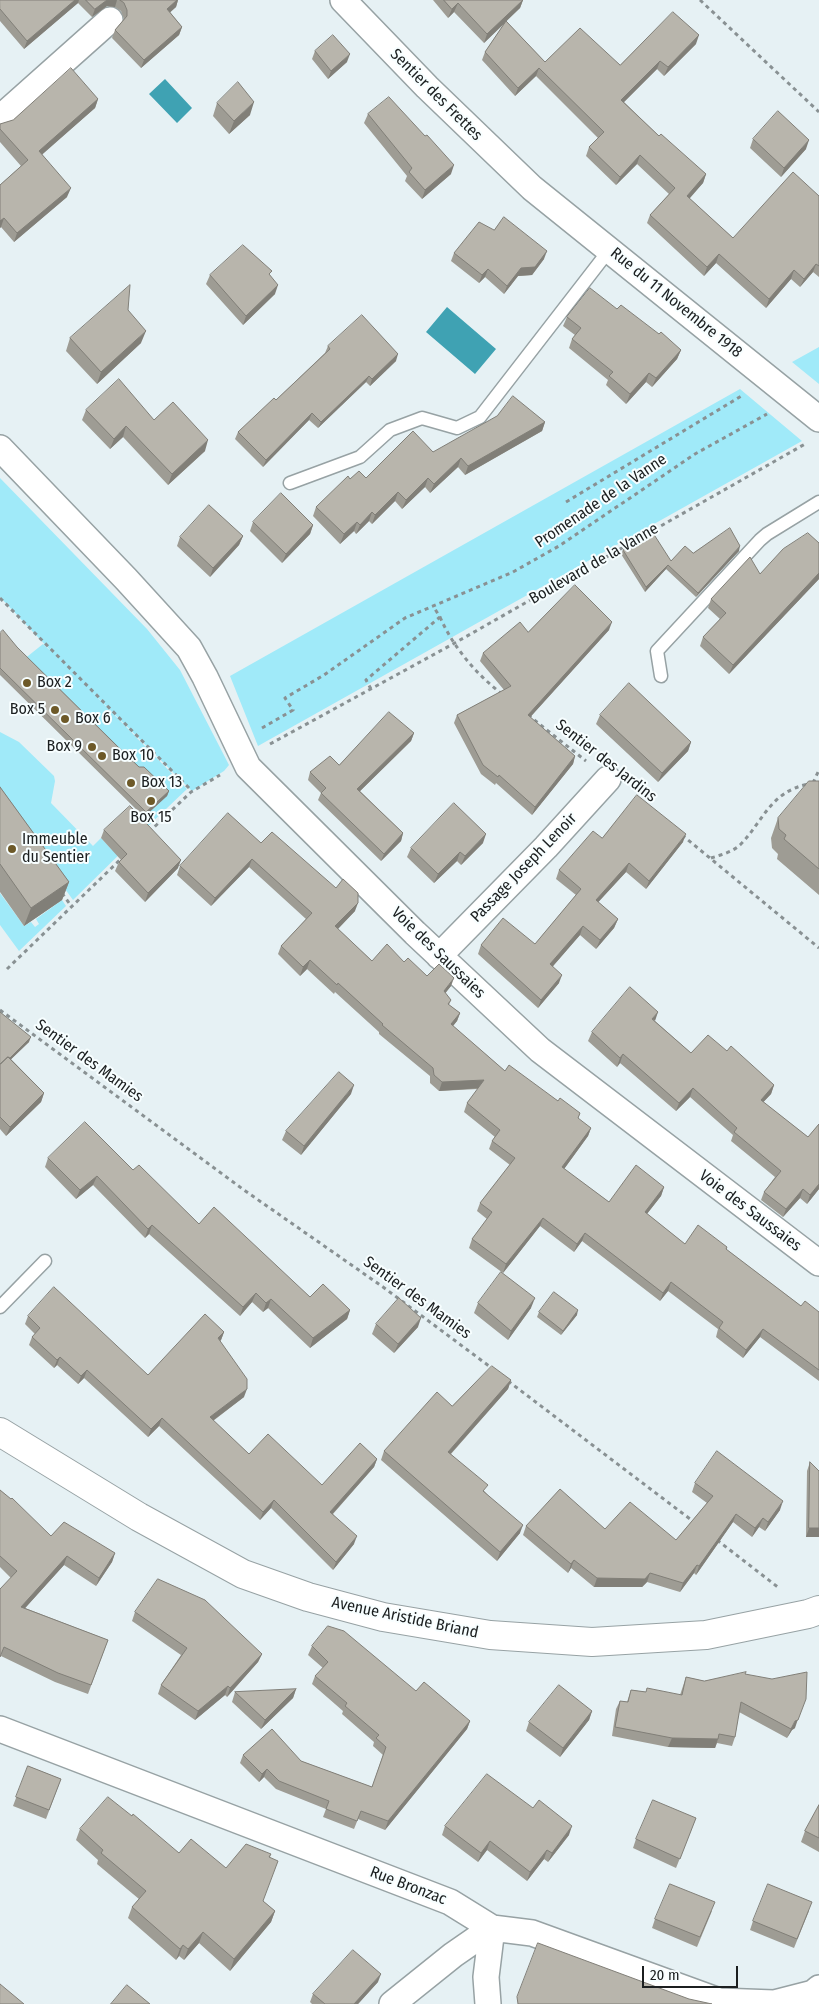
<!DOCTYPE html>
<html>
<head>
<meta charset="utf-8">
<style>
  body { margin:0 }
  #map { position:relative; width:819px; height:2004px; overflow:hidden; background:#e6f1f4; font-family:"Fira Sans Condensed",sans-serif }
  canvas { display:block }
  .scale { position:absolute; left:642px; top:1966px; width:96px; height:22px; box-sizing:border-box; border:2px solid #1b1f20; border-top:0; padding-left:6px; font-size:15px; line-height:18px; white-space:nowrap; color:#1b1f20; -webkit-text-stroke:4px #f7feff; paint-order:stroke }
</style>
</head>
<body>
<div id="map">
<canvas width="819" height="2004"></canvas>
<div class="scale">20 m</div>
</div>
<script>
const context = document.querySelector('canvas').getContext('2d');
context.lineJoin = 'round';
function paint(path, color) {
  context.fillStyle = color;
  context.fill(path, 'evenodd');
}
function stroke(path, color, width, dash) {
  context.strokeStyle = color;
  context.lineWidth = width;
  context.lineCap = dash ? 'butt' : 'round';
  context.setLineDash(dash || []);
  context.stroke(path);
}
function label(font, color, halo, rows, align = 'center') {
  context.font = font + ' "Fira Sans Condensed",sans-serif';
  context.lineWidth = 4;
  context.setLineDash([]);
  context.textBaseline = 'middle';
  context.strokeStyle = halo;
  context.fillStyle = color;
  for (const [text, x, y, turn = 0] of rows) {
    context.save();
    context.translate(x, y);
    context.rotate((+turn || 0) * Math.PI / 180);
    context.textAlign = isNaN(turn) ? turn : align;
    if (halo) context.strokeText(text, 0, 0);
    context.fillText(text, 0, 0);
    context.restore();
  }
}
paint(new Path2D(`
  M 819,347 L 819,384 L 792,362 Z
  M 740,389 L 802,441 L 258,746 L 230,676 Z
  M 0,478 L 147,629 L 180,670 L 229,765 L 224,771 L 192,791 L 85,685 L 187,789 L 145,829 L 138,822 L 167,795 L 23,660 L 43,644 L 52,652 L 0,597 Z
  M 0,732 L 19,742 L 54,776 L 55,781 L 51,803 L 93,846 L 101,838 L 112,850 L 131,843 L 73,900 L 0,799 Z
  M 0,893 L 24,926 L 31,922 L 35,927 L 39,924 L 36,919 L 62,900 L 66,906 L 19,951 L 0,925 Z`), '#a0eaf9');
paint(new Path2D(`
  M 165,79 L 192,108 L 177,123 L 149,94 Z
  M 447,307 L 496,349 L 475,374 L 426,332 Z`), '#3fa2b3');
const service = new Path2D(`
  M 290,483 L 360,457 L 390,430 L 422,418 L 457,428 L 480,417 L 610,249
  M 661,676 L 657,651 L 760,540 L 767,534 L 819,502
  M 0,1307 L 45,1261`);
const minor = new Path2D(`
  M 343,0 L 427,87 L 532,188 L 819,419
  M 0,118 L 110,20
  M 0,448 L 126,579 L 189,648 L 205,677 L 248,767 L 415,933 L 540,1050 L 819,1263
  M 439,956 L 546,847 L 608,779
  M 0,1729 L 450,1902 L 492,1928 L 532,1933 L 719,2001 L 774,2003 L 813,1993 L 819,1988
  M 392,2004 L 453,1955 L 492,1928
  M 488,2004 L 486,1977 L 492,1928`);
const tertiary = new Path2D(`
  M 0,1432 L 139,1517 L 243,1574 L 308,1597 L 383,1617 L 490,1635 L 592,1642 L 706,1635 L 808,1614 L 819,1610`);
stroke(service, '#97a2a4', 15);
stroke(minor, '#97a2a4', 28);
stroke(tertiary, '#97a2a4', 30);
stroke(new Path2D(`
  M 700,0 L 819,112
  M 566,502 L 743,395
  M 0,598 L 192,791
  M 440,617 C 453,647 476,674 502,694
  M 371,689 L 366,680 L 440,617 L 433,606
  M 528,715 L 586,761
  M 262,728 L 293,710 L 285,698 L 324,675 L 405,618 L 513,572 L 559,546 L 695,454 L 767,414
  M 270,744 L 453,644 L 805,444
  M 813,783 L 819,770
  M 149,832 L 191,792 L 220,775
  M 682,835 L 819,948
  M 711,858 C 721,855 732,852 740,845 C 763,822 770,791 809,784
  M 62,893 L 72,907
  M 7,969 L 123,857
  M 0,1010 L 244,1190 L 383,1287 L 493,1369
  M 508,1381 L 694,1522
  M 717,1540 L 779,1588`), '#899193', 3, [4, 4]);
stroke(service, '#fff', 12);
stroke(minor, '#fff', 25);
stroke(tertiary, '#fff', 28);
paint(new Path2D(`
  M 0,0 L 178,0 L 176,7 L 170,12 L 182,27 L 179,35 L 141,68 L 112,38 L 115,30 L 124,19 L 121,11 L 115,7 L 107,6 L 92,17 L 78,3 L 24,49 L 0,21 Z
  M 433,0 L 523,0 L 520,8 L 506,21 L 545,62 L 620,65 L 696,44 L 664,76 L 657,69 L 624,102 L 659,136 L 706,174 L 703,183 L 689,198 L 733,238 L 819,196 L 819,277 L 813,272 L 800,287 L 791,279 L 766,308 L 716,263 L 704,276 L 647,223 L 650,215 L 669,194 L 637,164 L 616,185 L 586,156 L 589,147 L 598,138 L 536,76 L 515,96 L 482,60 L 485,52 L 504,24 L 484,43 L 454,12 L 448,18 Z
  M 315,51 L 347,62 L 328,79 L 312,59 Z
  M 98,99 L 95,108 L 42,154 L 67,197 L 14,242 L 1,227 L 0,228 L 0,185 L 21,166 L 0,142 L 0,124 Z
  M 217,103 L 250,115 L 229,134 L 213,116 Z
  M 368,114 L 451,174 L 422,199 L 405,181 L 407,176 L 364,123 Z
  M 753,139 L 806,149 L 781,177 L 750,148 Z
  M 454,253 L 544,259 L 532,275 L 518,276 L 504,294 L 485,277 L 479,283 L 451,261 Z
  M 210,275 L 275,294 L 243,325 L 206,284 Z
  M 617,309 L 681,350 L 677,359 L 652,387 L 646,382 L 626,404 L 606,385 L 608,380 L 569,348 L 572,339 L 575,335 L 563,326 L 567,317 Z
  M 128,310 L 141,343 L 97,384 L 66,351 L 70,338 Z
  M 328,346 L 396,361 L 370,386 L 366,382 L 318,428 L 309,420 L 263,467 L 235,439 L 238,432 L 276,400 L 325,353 Z
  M 86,410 L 154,420 L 205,451 L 168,485 L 123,437 L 110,449 L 82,420 Z
  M 545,422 L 542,431 L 465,475 L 458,467 L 430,493 L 425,487 L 402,509 L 395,501 L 372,524 L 369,521 L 356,534 L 354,531 L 340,544 L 313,516 L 316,507 L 350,479 L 366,478 L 433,452 Z
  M 253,522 L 313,525 L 310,534 L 282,563 L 250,531 Z
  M 243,536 L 239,545 L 210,577 L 177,546 L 180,537 Z
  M 819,543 L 819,579 L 729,674 L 700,646 L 703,637 L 720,619 L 708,608 L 711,599 Z
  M 623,550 L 671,561 L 693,553 L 739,551 L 696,597 L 666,569 L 645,592 L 621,554 Z
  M 609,630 L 530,717 L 575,756 L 573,764 L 532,815 L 496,783 L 495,785 L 481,774 L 454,723 L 457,715 L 504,690 L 480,661 L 483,653 L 528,632 Z
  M 0,633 L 17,647 L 139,767 L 169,791 L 167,796 L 144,817 L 0,675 Z
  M 600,715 L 691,742 L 688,751 L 658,782 L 596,724 Z
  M 414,733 L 411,741 L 360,791 L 403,833 L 401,841 L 381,861 L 318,800 L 321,793 L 308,780 L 310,772 L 339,765 Z
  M 819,781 L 819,895 L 777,859 L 778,854 L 772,848 L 771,838 L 778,818 Z
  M 0,787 L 69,882 L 62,900 L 24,926 L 0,892 Z
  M 104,830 L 178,868 L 145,902 L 115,871 L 119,862 L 121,860 L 101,838 Z
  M 602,838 L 683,842 L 646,889 L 626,872 L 598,902 L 618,919 L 614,928 L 596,949 L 580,935 L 553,966 L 559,983 L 538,1008 L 478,954 L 481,945 L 535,944 L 576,895 L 556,879 L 559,870 Z
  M 261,843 L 355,911 L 338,929 L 372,961 L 404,962 L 427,976 L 451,986 L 445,993 L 451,1000 L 449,1005 L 460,1013 L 457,1021 L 453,1026 L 505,1071 L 580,1113 L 578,1119 L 591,1128 L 588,1136 L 564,1169 L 609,1202 L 664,1187 L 661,1196 L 647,1214 L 685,1244 L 727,1247 L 727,1250 L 801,1306 L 819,1312 L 819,1381 L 760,1337 L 743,1358 L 716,1337 L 718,1329 L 668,1291 L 660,1301 L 582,1241 L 574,1252 L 540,1226 L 503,1273 L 469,1248 L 472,1239 L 487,1219 L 477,1211 L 480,1203 L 510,1165 L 489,1149 L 492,1141 L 495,1137 L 464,1112 L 467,1103 L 478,1089 L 439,1091 L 430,1083 L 430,1076 L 379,1034 L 379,1032 L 335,992 L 334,994 L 307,969 L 300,976 L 278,954 L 281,946 L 306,919 L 249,867 L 211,906 L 177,875 L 180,866 Z
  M 483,843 L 461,865 L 457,861 L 434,883 L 407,857 L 411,848 Z
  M 0,1012 L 29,1042 L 11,1059 L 44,1093 L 41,1102 L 6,1136 L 0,1129 Z
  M 655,1021 L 691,1053 L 727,1051 L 774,1085 L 771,1094 L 763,1102 L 808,1137 L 819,1124 L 819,1189 L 807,1204 L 800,1198 L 783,1217 L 761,1200 L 764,1192 L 775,1177 L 731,1141 L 733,1135 L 690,1097 L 676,1111 L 620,1063 L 617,1067 L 588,1041 L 592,1032 Z
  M 351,1094 L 301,1155 L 282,1140 L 286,1131 Z
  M 48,1158 L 133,1170 L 199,1224 L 310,1297 L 350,1310 L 347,1319 L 310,1348 L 268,1308 L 263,1312 L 252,1302 L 240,1316 L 149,1234 L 145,1238 L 93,1185 L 76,1199 L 45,1167 Z
  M 478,1303 L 531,1308 L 508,1340 L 474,1313 Z
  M 539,1312 L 577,1315 L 561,1335 L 537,1317 Z
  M 28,1316 L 148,1375 L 224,1332 L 221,1340 L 220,1341 L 244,1397 L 213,1421 L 249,1454 L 322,1485 L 377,1459 L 374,1467 L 333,1514 L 354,1544 L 333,1570 L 271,1508 L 260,1520 L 159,1426 L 148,1437 L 84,1378 L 78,1384 L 57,1365 L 54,1368 L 29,1345 L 32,1337 L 35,1334 L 25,1324 Z
  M 376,1324 L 418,1327 L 394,1353 L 372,1334 Z
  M 511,1380 L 508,1389 L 451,1454 L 486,1493 L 520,1533 L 497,1561 L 381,1460 L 384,1451 L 452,1406 Z
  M 810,1462 L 819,1537 L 806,1537 L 807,1471 Z
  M 695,1483 L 780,1510 L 765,1531 L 759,1527 L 752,1537 L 733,1522 L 696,1575 L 694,1573 L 680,1592 L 647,1582 L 642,1587 L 594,1587 L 571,1568 L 568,1573 L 523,1535 L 526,1526 L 605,1529 L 676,1540 L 707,1503 L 692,1492 Z
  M 0,1490 L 51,1536 L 115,1553 L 112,1562 L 96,1586 L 64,1565 L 25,1608 L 108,1640 L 88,1694 L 55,1682 L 1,1656 L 11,1578 L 0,1567 Z
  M 135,1612 L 262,1654 L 258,1662 L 227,1697 L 225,1695 L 195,1720 L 158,1694 L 161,1685 L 181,1655 L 132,1621 Z
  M 312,1646 L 416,1691 L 470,1721 L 467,1729 L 385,1830 L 358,1819 L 354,1829 L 323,1817 L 326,1809 L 276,1789 L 264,1777 L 259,1782 L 240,1763 L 243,1755 L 301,1761 L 372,1787 L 383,1755 L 373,1746 L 374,1742 L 342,1714 L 343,1711 L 312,1684 L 315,1676 L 323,1668 L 308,1655 Z
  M 745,1674 L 795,1728 L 792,1730 L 787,1738 L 739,1712 L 735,1737 L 732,1746 L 717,1743 L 715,1748 L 668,1747 L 612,1736 L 616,1709 L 620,1701 L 627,1702 L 631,1690 L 646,1692 L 680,1695 L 686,1677 L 704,1681 Z
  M 296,1689 L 293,1698 L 261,1729 L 232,1702 L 235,1692 Z
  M 592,1711 L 589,1720 L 560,1757 L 526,1731 L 529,1722 Z
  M 28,1766 L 61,1779 L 46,1819 L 13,1806 Z
  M 819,1805 L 819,1852 L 801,1842 L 805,1831 Z
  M 696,1818 L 676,1868 L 633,1848 L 636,1839 Z
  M 445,1826 L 569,1835 L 548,1862 L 544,1859 L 527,1881 L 487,1850 L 478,1862 L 442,1835 Z
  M 80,1829 L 179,1853 L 226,1868 L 271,1854 L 270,1857 L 263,1901 L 275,1911 L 271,1922 L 230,1971 L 199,1943 L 184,1960 L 179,1956 L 176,1960 L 128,1918 L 132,1907 L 139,1899 L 97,1864 L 98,1860 L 76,1840 Z
  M 712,1911 L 697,1947 L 652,1928 L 655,1919 Z
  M 809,1911 L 794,1948 L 750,1930 L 753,1921 Z
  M 378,1982 L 358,2004 L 312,2004 L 310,2002 L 313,1994 Z`), '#9e9c94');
paint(new Path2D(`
  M 75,0 L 79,0 L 78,3 L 24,49 L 27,41 Z
  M 107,0 L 117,0 L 115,7 L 107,6 L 92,17 L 95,9 Z
  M 177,0 L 178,0 L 176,7 L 164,18 L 167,9 Z
  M 523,0 L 520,8 L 484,43 L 487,34 Z
  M 458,3 L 454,12 L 448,18 L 452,9 Z
  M 182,27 L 179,35 L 141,68 L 144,60 Z
  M 699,35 L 696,44 L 664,76 L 668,67 Z
  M 350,54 L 347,62 L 328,79 L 331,71 Z
  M 660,61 L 657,69 L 618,108 L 621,100 Z
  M 539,68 L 536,76 L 515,96 L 518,88 Z
  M 98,99 L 95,108 L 36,160 L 39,151 Z
  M 254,102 L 250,115 L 229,134 L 234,121 Z
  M 809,140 L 806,149 L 781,177 L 784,168 Z
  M 640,155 L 637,164 L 616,185 L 620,177 Z
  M 454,165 L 451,174 L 422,199 L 425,190 Z
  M 706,174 L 703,183 L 684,205 L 687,196 Z
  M 71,188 L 67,197 L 14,242 L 17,233 Z
  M 4,218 L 1,227 L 0,228 L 0,221 Z
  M 547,251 L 544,259 L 532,275 L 518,276 L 504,294 L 507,286 L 521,268 Z
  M 719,254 L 716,263 L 704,276 L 707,267 Z
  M 816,264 L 813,272 L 800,287 L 804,279 Z
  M 488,269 L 485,277 L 479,283 L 482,275 Z
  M 794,270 L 791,279 L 766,308 L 769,299 Z
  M 278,285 L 275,294 L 243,325 L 246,316 Z
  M 146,331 L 141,343 L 97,384 L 101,372 Z
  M 681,350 L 677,359 L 652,387 L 656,378 Z
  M 398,354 L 396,361 L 370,386 L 372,379 Z
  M 649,373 L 646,382 L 626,404 L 630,394 Z
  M 369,376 L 366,382 L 318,428 L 321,422 Z
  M 312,413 L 309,420 L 263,467 L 266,460 Z
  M 545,422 L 542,431 L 465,475 L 468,466 Z
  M 126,426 L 123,437 L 110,449 L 114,439 Z
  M 208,440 L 205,451 L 168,485 L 172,474 Z
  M 461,458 L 458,467 L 430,493 L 434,484 Z
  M 428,478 L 425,487 L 402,509 L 406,500 Z
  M 398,492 L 395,501 L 372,524 L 375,515 Z
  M 372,512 L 369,521 L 356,534 L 360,525 Z
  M 357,522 L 354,531 L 340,544 L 344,534 Z
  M 313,525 L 310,534 L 282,563 L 286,554 Z
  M 243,536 L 239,545 L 210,577 L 213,568 Z
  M 740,546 L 739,551 L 696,597 L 698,593 Z
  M 668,565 L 666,569 L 645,592 L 646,587 Z
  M 819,573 L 819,579 L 729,674 L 733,665 Z
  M 612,622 L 609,630 L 525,723 L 528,715 Z
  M 414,733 L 411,741 L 355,796 L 357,789 Z
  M 691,742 L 688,751 L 658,782 L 662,773 Z
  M 575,756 L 573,764 L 532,815 L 535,807 Z
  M 169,791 L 167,796 L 144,817 L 146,812 Z
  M 403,833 L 401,841 L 381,861 L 384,854 Z
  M 486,834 L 483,843 L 461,865 L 465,856 Z
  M 686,834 L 683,842 L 646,889 L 649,881 Z
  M 460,852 L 457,861 L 434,883 L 438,874 Z
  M 252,859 L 249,867 L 211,906 L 215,898 Z
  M 181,860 L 178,868 L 145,902 L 148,893 Z
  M 629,863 L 626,872 L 592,909 L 596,900 Z
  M 69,882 L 62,900 L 24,926 L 31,908 Z
  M 358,903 L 355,911 L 332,935 L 335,926 Z
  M 618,919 L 614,928 L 596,949 L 600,940 Z
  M 583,926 L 580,935 L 547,973 L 550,964 Z
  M 310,960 L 307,969 L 300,976 L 303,967 Z
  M 562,975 L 559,983 L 538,1008 L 541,1000 Z
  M 454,978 L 451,986 L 440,1000 L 444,991 Z
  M 658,1012 L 655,1021 L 652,1019 Z
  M 460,1013 L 457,1021 L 448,1032 L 451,1024 Z
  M 31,1037 L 29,1042 L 0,1070 L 1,1066 Z
  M 623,1054 L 620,1063 L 617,1067 L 620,1058 Z
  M 484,1080 L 481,1088 L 439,1091 L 442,1082 Z
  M 354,1085 L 351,1094 L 301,1155 L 304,1146 Z
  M 774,1085 L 771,1094 L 757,1109 L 761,1100 Z
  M 693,1088 L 690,1097 L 676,1111 L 679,1103 Z
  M 44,1093 L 41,1102 L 6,1136 L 10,1127 Z
  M 591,1128 L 588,1136 L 559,1176 L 562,1167 Z
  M 97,1176 L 93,1185 L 76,1199 L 80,1190 Z
  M 819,1184 L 819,1189 L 807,1204 L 810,1195 Z
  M 664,1187 L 661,1196 L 642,1220 L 645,1212 Z
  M 803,1189 L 800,1198 L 783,1217 L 786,1209 Z
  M 543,1218 L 540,1226 L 503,1273 L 506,1264 Z
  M 152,1225 L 149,1234 L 145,1238 L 148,1229 Z
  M 585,1233 L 582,1241 L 574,1252 L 577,1244 Z
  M 671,1282 L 668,1291 L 660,1301 L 663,1293 Z
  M 256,1293 L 252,1302 L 240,1316 L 243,1307 Z
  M 535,1298 L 531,1308 L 508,1340 L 511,1331 Z
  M 271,1299 L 268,1308 L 263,1312 L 266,1303 Z
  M 350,1310 L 347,1319 L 310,1348 L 313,1338 Z
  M 578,1310 L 577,1315 L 561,1335 L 563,1331 Z
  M 421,1318 L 418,1327 L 394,1353 L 398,1344 Z
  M 763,1329 L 760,1337 L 743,1358 L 746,1350 Z
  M 224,1332 L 221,1340 L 215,1346 L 218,1338 Z
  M 60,1357 L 57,1365 L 54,1368 L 57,1360 Z
  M 87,1370 L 84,1378 L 78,1384 L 81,1376 Z
  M 511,1380 L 508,1389 L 445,1460 L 448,1452 Z
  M 247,1389 L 244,1397 L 207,1425 L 210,1417 Z
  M 162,1418 L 159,1426 L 148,1437 L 151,1429 Z
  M 377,1459 L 374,1467 L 327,1520 L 330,1512 Z
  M 274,1500 L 271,1508 L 260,1520 L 263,1512 Z
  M 783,1501 L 780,1510 L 765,1531 L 768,1522 Z
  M 736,1514 L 733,1522 L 696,1575 L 699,1566 Z
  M 763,1518 L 759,1527 L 752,1537 L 755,1528 Z
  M 523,1525 L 520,1533 L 497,1561 L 500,1552 Z
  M 809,1528 L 819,1528 L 819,1537 L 806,1537 Z
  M 357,1536 L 354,1544 L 333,1570 L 336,1562 Z
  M 115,1553 L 112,1562 L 96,1586 L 99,1578 Z
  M 67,1556 L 64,1565 L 18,1616 L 21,1607 Z
  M 574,1560 L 571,1568 L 568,1573 L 571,1564 Z
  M 697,1565 L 694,1573 L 680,1592 L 683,1583 Z
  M 650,1573 L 647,1582 L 642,1587 L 594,1587 L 597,1578 Z
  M 262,1654 L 258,1662 L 227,1697 L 230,1688 Z
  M 228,1686 L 225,1695 L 195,1720 L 198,1711 Z
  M 296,1689 L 293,1698 L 261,1729 L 265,1720 Z
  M 802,1707 L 795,1728 L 792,1730 L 787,1738 L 791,1729 Z
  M 592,1711 L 589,1720 L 560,1757 L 563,1748 Z
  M 470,1721 L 467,1729 L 385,1830 L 388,1821 Z
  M 672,1738 L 718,1739 L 715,1748 L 668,1747 Z
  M 267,1769 L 264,1777 L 259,1782 L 262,1774 Z
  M 572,1826 L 569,1835 L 548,1862 L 552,1853 Z
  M 490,1841 L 487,1850 L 478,1862 L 481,1853 Z
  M 547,1850 L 544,1859 L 527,1881 L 530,1872 Z
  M 275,1911 L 271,1922 L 230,1971 L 234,1959 Z
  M 203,1932 L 199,1943 L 184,1960 L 188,1949 Z
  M 183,1945 L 179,1956 L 176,1960 L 180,1949 Z
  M 381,1974 L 378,1982 L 358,2004 L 354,2004 Z`), '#817f78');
const building = new Path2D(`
  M 0,0 L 75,0 L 27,41 L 0,9 Z
  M 86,0 L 107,0 L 95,9 Z
  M 120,0 L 177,0 L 167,9 L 182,27 L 144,60 L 115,30 L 127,16 L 127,10 L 124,3 Z
  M 444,0 L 523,0 L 487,34 L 458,3 L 452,9 Z
  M 673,12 L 699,35 L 668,67 L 660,61 L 621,100 L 659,136 L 661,134 L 706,174 L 687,196 L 733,238 L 793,172 L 819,196 L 819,266 L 816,264 L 804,279 L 794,270 L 769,299 L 719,254 L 707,267 L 650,215 L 675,188 L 640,155 L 620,177 L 589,147 L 604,132 L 539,68 L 518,88 L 485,52 L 506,21 L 545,62 L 580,28 L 620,65 Z
  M 333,35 L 350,54 L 331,71 L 315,51 Z
  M 71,68 L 98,99 L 39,151 L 71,188 L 17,233 L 4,218 L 0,221 L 0,185 L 28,160 L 0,129 L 0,124 L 13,120 Z
  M 238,82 L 254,102 L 234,121 L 217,103 Z
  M 389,97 L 425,136 L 427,135 L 454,165 L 425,190 L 409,172 L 412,168 L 368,114 Z
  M 778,111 L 809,140 L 784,168 L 753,139 Z
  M 504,217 L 547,251 L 535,267 L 521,268 L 507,286 L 488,269 L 482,275 L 454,253 L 479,222 L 494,230 Z
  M 243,245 L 272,271 L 269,274 L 278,285 L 246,316 L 210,275 Z
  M 130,285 L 128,310 L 146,331 L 101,372 L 70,338 Z
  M 590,288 L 617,309 L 621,305 L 659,334 L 661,332 L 681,350 L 656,378 L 649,373 L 630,394 L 609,376 L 613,372 L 572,339 L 581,328 L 567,317 Z
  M 362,315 L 398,354 L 372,379 L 369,376 L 321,422 L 312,413 L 266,460 L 238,432 L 274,398 L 276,400 L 330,349 L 328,346 Z
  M 119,379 L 154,420 L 173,402 L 208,440 L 172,474 L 126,426 L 114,439 L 86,410 Z
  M 513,396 L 545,422 L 468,466 L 461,458 L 434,484 L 428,478 L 406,500 L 398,492 L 375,515 L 372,512 L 360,525 L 357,522 L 344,534 L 316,507 L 348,476 L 350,479 L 359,471 L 366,478 L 413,431 L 433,452 L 497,416 Z
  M 281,493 L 313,525 L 286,554 L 253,522 Z
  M 209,505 L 243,536 L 213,568 L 180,537 Z
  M 730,528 L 740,546 L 698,593 L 668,565 L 646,587 L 623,550 L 653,533 L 671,561 L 685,546 L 693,553 Z
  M 808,533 L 819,543 L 819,573 L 733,665 L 703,637 L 726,613 L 711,599 L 750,557 L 760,574 L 783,549 Z
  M 575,585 L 612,622 L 528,715 L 575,756 L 535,807 L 499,775 L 498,777 L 483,765 L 457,715 L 511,686 L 483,653 L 520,622 L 528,632 Z
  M 3,630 L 17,647 L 118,747 L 139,767 L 144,767 L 169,791 L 146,812 L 0,668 L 0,633 Z
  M 629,683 L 691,742 L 662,773 L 600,715 Z
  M 389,712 L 414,733 L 357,789 L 403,833 L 384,854 L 321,793 L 326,788 L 310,772 L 330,756 L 339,765 Z
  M 809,781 L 819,781 L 819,869 L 784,839 L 786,835 L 779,829 L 778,818 Z
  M 0,787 L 69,882 L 31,908 L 0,864 Z
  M 637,795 L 686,834 L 649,881 L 629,863 L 596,900 L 618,919 L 600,940 L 583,926 L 550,964 L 562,975 L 541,1000 L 481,945 L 503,918 L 535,944 L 581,889 L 559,870 L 593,831 L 602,838 Z
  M 454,803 L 486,834 L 465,856 L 460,852 L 438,874 L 411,848 Z
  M 130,806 L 181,860 L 148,893 L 119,862 L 127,854 L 104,830 Z
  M 228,813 L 261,843 L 272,832 L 336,888 L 343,879 L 358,893 L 358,903 L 335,926 L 372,961 L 387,944 L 404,962 L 408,958 L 427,976 L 439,964 L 454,978 L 444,991 L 451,1000 L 448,1004 L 460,1013 L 451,1024 L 505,1071 L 509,1065 L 558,1101 L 560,1098 L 580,1113 L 578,1118 L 591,1128 L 562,1167 L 609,1202 L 636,1165 L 664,1187 L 645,1212 L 685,1244 L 698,1225 L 727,1247 L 726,1249 L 801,1306 L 805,1301 L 819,1312 L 819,1370 L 763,1329 L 746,1350 L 719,1328 L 723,1322 L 671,1282 L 663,1293 L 585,1233 L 577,1244 L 543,1218 L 506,1264 L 472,1239 L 492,1212 L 480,1203 L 515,1158 L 492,1141 L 500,1130 L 467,1103 L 484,1080 L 442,1082 L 434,1075 L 433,1068 L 382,1025 L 383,1024 L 338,983 L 337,985 L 310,960 L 303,967 L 281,946 L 312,913 L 252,859 L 215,898 L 180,866 Z
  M 630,987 L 658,1012 L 652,1019 L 691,1053 L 708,1035 L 727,1051 L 731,1046 L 774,1085 L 761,1100 L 808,1137 L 819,1124 L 819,1184 L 810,1195 L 803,1189 L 786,1209 L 764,1192 L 781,1171 L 734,1132 L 737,1128 L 693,1088 L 679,1103 L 623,1054 L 620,1058 L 592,1032 Z
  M 0,1012 L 31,1037 L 10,1058 L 8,1057 L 0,1064 Z
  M 8,1057 L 44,1093 L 10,1127 L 0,1117 L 0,1065 Z
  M 339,1072 L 354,1085 L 304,1146 L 286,1131 Z
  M 85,1122 L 133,1170 L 139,1165 L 199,1224 L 214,1207 L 310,1297 L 323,1284 L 350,1310 L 313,1338 L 271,1299 L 266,1303 L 256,1293 L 243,1307 L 152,1225 L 148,1229 L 97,1176 L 80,1190 L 48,1158 Z
  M 501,1272 L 535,1298 L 511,1331 L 478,1303 Z
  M 54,1287 L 148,1375 L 205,1314 L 224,1332 L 218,1338 L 247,1379 L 247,1389 L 210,1417 L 249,1454 L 268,1434 L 322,1485 L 360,1443 L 377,1459 L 330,1512 L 357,1536 L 336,1562 L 274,1500 L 263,1512 L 162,1418 L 151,1429 L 87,1370 L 81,1376 L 60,1357 L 57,1360 L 32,1337 L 40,1328 L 28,1316 Z
  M 554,1292 L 578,1310 L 563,1331 L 539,1312 Z
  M 399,1298 L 421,1318 L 398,1344 L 376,1324 Z
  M 492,1366 L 511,1380 L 448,1452 L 488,1485 L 483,1491 L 523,1525 L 500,1552 L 384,1451 L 437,1392 L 452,1406 Z
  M 717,1451 L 783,1501 L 768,1522 L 763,1518 L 755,1528 L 736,1514 L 699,1566 L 697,1565 L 683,1583 L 650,1573 L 645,1579 L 597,1578 L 574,1560 L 571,1564 L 526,1526 L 560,1489 L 605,1529 L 630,1502 L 676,1540 L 713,1496 L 695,1483 Z
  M 810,1462 L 819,1471 L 819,1528 L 809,1528 Z
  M 0,1490 L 11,1499 L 12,1498 L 51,1536 L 64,1522 L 115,1553 L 99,1578 L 67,1556 L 21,1607 L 108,1640 L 91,1685 L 58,1673 L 4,1647 L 0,1657 L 0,1589 L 17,1571 L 0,1556 Z
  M 158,1579 L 205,1600 L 262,1654 L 230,1688 L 228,1686 L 198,1711 L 161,1685 L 187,1648 L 135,1612 Z
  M 328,1626 L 344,1631 L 416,1691 L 424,1682 L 470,1721 L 388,1821 L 361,1811 L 357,1821 L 326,1809 L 329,1801 L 279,1781 L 267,1769 L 262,1774 L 243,1755 L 272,1729 L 301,1761 L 372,1787 L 386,1747 L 376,1738 L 379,1735 L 345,1706 L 347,1703 L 315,1676 L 328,1662 L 312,1646 Z
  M 746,1672 L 745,1674 L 772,1679 L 807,1672 L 806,1699 L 798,1720 L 795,1721 L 791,1729 L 741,1702 L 735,1737 L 719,1734 L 718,1739 L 672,1738 L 615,1727 L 620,1701 L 628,1702 L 631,1690 L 646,1692 L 647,1688 L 682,1695 L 686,1677 L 704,1681 Z
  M 559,1685 L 592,1711 L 563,1748 L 529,1722 Z
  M 296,1689 L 265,1720 L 235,1692 Z
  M 28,1766 L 61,1779 L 49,1810 L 16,1797 Z
  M 487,1774 L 533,1808 L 539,1800 L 572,1826 L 552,1853 L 547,1850 L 530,1872 L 490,1841 L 481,1853 L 445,1826 Z
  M 108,1797 L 132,1816 L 133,1814 L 179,1853 L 191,1839 L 226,1868 L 246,1844 L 271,1854 L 269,1857 L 278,1861 L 263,1901 L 275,1911 L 234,1959 L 203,1932 L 188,1949 L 183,1945 L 180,1949 L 132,1907 L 146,1891 L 101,1853 L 103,1850 L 80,1829 Z
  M 653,1800 L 696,1818 L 680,1859 L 636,1839 Z
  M 819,1805 L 819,1838 L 805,1831 Z
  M 670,1884 L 715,1902 L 700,1937 L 655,1919 Z
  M 768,1884 L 812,1902 L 797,1939 L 753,1921 Z
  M 538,1943 L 689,1999 L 712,2004 L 518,2004 L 517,1997 Z
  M 353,1950 L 381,1974 L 354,2004 L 325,2004 L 313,1994 Z
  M 0,1984 L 24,2004 L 0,2004 Z
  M 127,1985 L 150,2004 L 111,2004 Z`);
paint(building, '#b8b5ac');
stroke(building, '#817f78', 1);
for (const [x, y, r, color] of [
  [27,683,5,"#6d5928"],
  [55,710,5,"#6d5928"],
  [65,719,5,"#6d5928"],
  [92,747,5,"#6d5928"],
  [102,756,5,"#6d5928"],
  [131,783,5,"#6d5928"],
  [151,801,5,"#6d5928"],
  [12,849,5,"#6d5928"]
]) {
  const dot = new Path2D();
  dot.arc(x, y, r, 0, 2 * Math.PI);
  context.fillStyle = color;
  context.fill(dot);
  stroke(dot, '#f7feff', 2);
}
label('16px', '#1b1f20', '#f7feff', [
  ["Sentier des Frettes",436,95,45],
  ["Rue du 11 Novembre 1918",676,303,39],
  ["Promenade de la Vanne",601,501,-34],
  ["Boulevard de la Vanne",594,564,-30],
  ["Sentier des Jardins",606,761,38],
  ["Passage Joseph Lenoir",524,868,-46],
  ["Voie des Saussaies",438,953,44],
  ["Sentier des Mamies",89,1061,36],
  ["Voie des Saussaies",750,1211,37],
  ["Sentier des Mamies",417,1298,36],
  ["Avenue Aristide Briand",405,1618,12],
  ["Rue Bronzac",408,1886,21]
]);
label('16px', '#1b1f20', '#f7feff', [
  ["Box 2",37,683],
  ["Box 5",45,710,"right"],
  ["Box 6",75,719],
  ["Box 9",82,747,"right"],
  ["Box 10",112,756],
  ["Box 13",141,783],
  ["Box 15",151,818,"center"],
  ["Immeuble",22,840],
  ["du Sentier",22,858]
], 'left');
</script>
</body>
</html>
